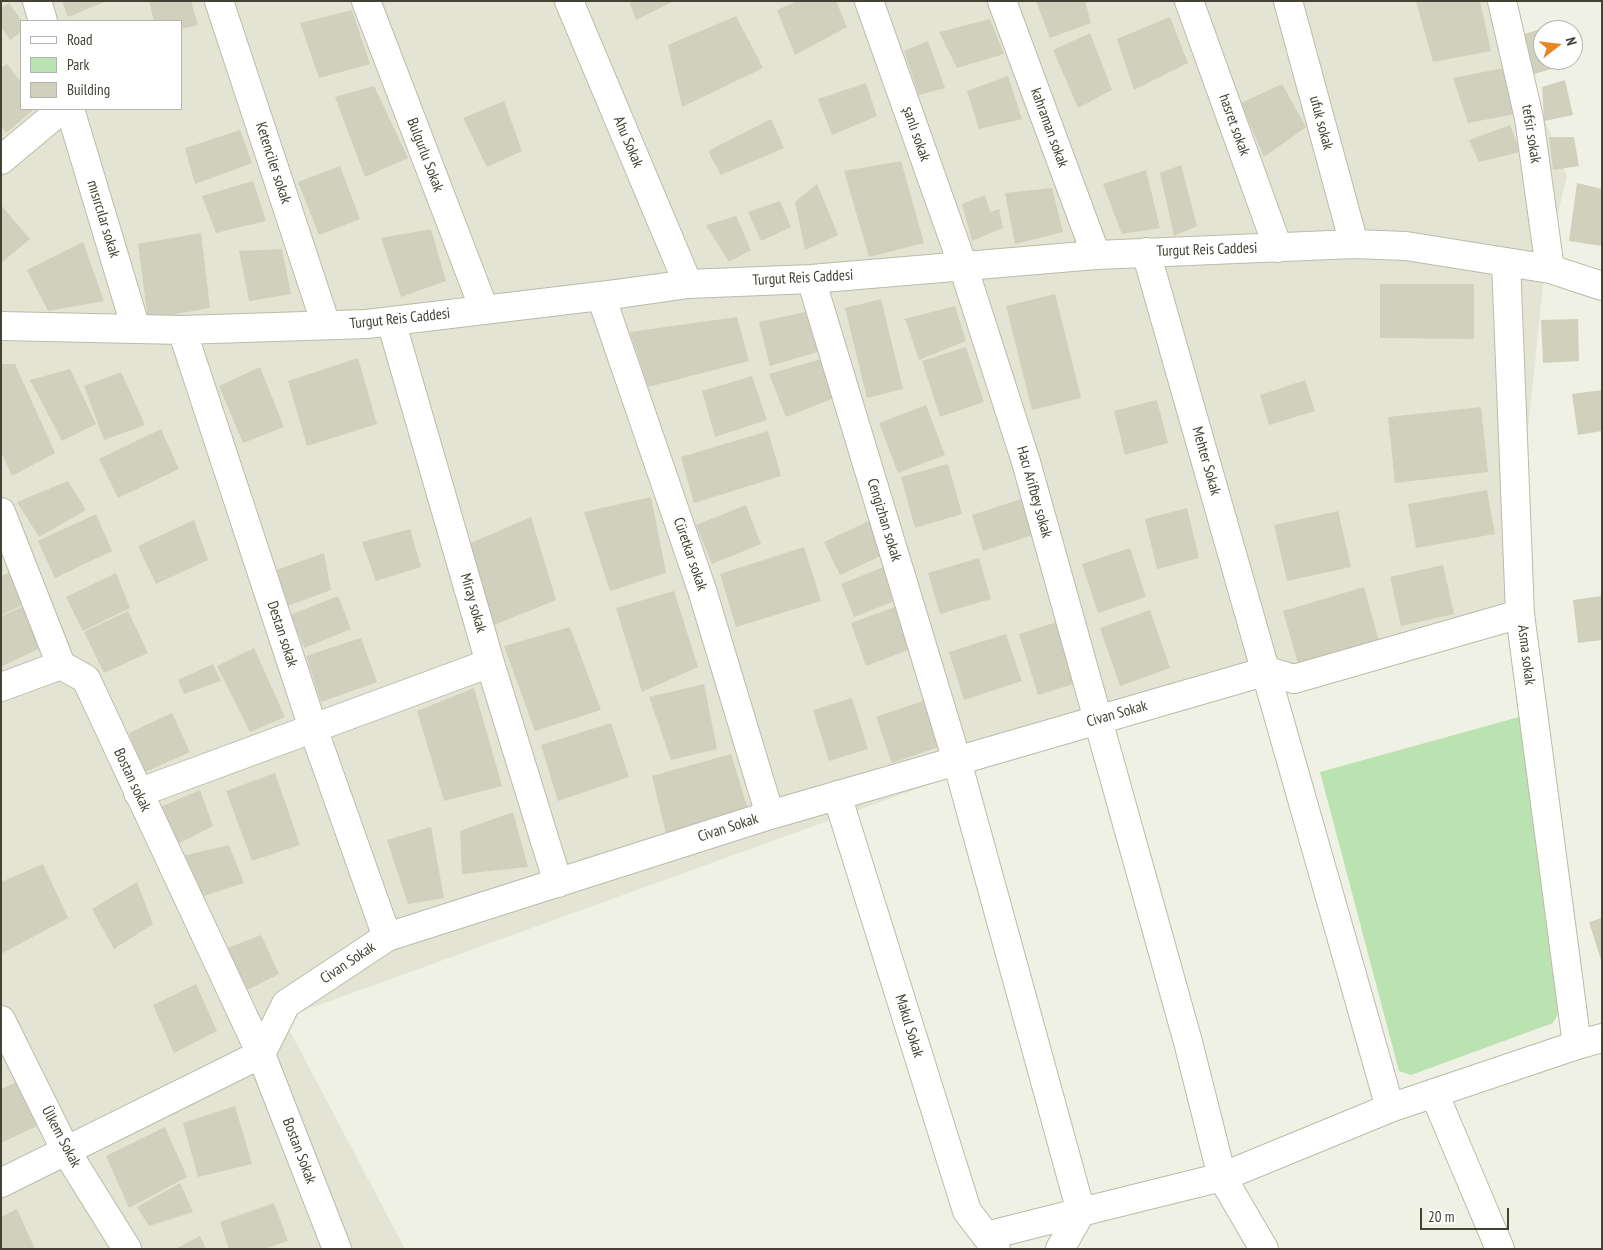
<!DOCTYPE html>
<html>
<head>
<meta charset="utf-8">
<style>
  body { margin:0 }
  #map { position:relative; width:1603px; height:1250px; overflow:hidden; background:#f0f1e5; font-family:"PT Sans Narrow",sans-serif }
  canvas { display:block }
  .frame { position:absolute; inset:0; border:2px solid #434235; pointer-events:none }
  .legend { position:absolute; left:20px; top:20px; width:162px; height:90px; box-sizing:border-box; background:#fff; border:1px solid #b4b3ae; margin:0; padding:6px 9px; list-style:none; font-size:15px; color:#434235 }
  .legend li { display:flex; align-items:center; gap:10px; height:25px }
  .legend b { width:25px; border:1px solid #b4b3ae }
  .north { position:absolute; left:1533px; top:20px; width:50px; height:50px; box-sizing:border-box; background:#fff; border:1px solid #b4b3ae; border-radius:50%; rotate:74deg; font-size:14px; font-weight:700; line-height:20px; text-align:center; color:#434235 }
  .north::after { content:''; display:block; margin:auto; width:18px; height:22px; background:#e78626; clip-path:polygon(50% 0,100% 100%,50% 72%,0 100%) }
  .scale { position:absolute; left:1420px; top:1208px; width:89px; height:22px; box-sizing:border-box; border:2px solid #434235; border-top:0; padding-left:6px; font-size:15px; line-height:18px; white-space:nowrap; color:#434235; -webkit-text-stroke:4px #fff; paint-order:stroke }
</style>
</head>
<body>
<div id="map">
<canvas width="1603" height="1250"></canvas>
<div class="frame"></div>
<ul class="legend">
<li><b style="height:6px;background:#fff"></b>Road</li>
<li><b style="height:14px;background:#bbe2b1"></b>Park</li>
<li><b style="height:14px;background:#d1d0bc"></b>Building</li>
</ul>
<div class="north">N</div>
<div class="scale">20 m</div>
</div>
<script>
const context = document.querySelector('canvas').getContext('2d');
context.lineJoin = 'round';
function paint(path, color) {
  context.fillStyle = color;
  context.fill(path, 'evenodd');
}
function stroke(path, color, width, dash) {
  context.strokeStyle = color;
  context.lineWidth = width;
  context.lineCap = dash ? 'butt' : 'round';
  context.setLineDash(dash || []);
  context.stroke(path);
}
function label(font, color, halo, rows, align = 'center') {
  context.font = font + ' "PT Sans Narrow",sans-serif';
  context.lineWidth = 4;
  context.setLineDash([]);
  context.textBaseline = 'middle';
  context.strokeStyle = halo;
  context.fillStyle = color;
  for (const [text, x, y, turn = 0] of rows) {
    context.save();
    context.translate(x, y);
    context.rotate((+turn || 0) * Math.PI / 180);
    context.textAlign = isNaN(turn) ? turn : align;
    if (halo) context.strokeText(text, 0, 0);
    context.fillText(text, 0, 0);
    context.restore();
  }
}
paint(new Path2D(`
  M 1,1 L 1498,1 L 1567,176 L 1545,266 L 1507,631 L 1176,695 L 283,1018 L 405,1249 L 1,1249 ZM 21,21 L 181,21 L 181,109 L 21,109 Z`), '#e4e4d4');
paint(new Path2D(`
  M 1519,717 L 1559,1012 L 1553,1023 L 1411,1075 L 1399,1071 L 1320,772 Z`), '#bbe2b1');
paint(new Path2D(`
  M 62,1 L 107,1 L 68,17 Z
  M 149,1 L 191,1 L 198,25 L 181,29 L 181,21 L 154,21 Z
  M 629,1 L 674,1 L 636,20 Z
  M 797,1 L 836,1 L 847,27 L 795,55 L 777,10 Z
  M 1036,1 L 1085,1 L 1091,23 L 1050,38 Z
  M 1416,1 L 1480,1 L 1491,51 L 1433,62 Z
  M 9,3 L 21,20 L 21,32 L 10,40 L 1,27 L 1,8 Z
  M 352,10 L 370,64 L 319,78 L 300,23 Z
  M 736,16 L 763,68 L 682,107 L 668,45 Z
  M 1170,17 L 1188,63 L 1134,90 L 1117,39 Z
  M 990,19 L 1004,54 L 957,68 L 939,32 Z
  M 1557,24 L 1559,30 L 1543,30 L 1543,60 L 1568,60 L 1569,64 L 1534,74 L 1521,35 Z
  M 1090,33 L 1112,90 L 1078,108 L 1053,50 Z
  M 928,41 L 945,88 L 919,95 L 904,51 Z
  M 7,64 L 21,82 L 21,109 L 34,109 L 6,133 L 1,126 L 1,68 Z
  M 1504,68 L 1515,114 L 1468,123 L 1453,78 Z
  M 1008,76 L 1022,119 L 979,129 L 967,91 Z
  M 1565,80 L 1573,115 L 1544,121 L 1542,87 Z
  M 866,83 L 877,116 L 832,135 L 818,99 Z
  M 1282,84 L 1306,127 L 1264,157 L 1241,103 Z
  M 374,86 L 408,158 L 365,177 L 335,97 Z
  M 504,101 L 522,151 L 487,167 L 463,118 Z
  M 771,119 L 784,148 L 721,175 L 708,151 Z
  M 1510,125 L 1520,152 L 1479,162 L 1469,140 Z
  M 240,130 L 252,163 L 195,184 L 185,148 Z
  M 1549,137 L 1574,137 L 1579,166 L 1553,170 Z
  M 901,161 L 924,243 L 869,257 L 844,171 Z
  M 1181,165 L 1197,226 L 1174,236 L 1160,173 Z
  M 340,166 L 360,219 L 319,235 L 298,182 Z
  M 1146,170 L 1160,228 L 1122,234 L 1103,184 Z
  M 253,181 L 266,221 L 216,233 L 202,196 Z
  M 1577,183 L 1602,189 L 1602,246 L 1569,241 Z
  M 817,184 L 838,235 L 805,250 L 795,202 Z
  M 1052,188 L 1063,232 L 1015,244 L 1005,193 Z
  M 985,195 L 990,212 L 999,209 L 1003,228 L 972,241 L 962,204 Z
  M 780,201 L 791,227 L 761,241 L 748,212 Z
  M 1,205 L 30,239 L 1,263 Z
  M 736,216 L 751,250 L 729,262 L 706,225 Z
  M 431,229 L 446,281 L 401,297 L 381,238 Z
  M 201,233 L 210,308 L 148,319 L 138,244 Z
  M 83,242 L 104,301 L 48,311 L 27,270 Z
  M 282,249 L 291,294 L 249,301 L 239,251 Z
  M 1380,284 L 1474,284 L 1474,339 L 1380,338 Z
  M 1055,294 L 1081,398 L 1032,410 L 1006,306 Z
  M 881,299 L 903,389 L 867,398 L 845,308 Z
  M 955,306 L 966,341 L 919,360 L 906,321 L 904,319 Z
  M 809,311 L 821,351 L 770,366 L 759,322 Z
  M 737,317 L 749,361 L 648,387 L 630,332 Z
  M 1578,319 L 1579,361 L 1543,363 L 1541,320 Z
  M 966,347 L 984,402 L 940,417 L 922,361 Z
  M 358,358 L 377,424 L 307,446 L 288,381 Z
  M 821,359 L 834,398 L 786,417 L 769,374 Z
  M 1,364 L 15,364 L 55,453 L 12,476 L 1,452 Z
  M 260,367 L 284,427 L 243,443 L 219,386 Z
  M 70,369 L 96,424 L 62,441 L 30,380 Z
  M 121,372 L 145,425 L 104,440 L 84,386 Z
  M 752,376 L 767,420 L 715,437 L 702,391 Z
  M 1305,380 L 1315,411 L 1269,425 L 1260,395 Z
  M 1602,390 L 1602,431 L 1578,435 L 1572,394 Z
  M 1157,400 L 1168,443 L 1125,455 L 1114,411 Z
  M 926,405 L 945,455 L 898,473 L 879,423 Z
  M 1481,407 L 1488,472 L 1395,483 L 1388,417 Z
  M 161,429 L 179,469 L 118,498 L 99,459 Z
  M 768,431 L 781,476 L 694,503 L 681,457 Z
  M 948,464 L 962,514 L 915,528 L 901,477 Z
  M 68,481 L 86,510 L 39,537 L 17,502 Z
  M 1487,490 L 1495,534 L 1416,548 L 1408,504 Z
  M 651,497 L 666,573 L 610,591 L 584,512 Z
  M 1024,498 L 1036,534 L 983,551 L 972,515 Z
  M 746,505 L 761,544 L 712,564 L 696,525 Z
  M 1187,508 L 1199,558 L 1157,569 L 1145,519 Z
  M 1338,511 L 1351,567 L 1287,581 L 1274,525 Z
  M 96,514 L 112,551 L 55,578 L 38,541 Z
  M 531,517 L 556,600 L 489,627 L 464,546 Z
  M 873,519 L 889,552 L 840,575 L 824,542 Z
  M 194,520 L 208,560 L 156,584 L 138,546 Z
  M 410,529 L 421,567 L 376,581 L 362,542 Z
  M 804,547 L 821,601 L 736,627 L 720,574 Z
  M 1130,548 L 1146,597 L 1098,613 L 1082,564 Z
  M 324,553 L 331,590 L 285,607 L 271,572 Z
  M 979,558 L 991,599 L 940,614 L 928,573 Z
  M 891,564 L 905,597 L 854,617 L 841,584 Z
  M 1443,565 L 1454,614 L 1401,626 L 1390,577 Z
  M 11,572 L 25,604 L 1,615 L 1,576 Z
  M 116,573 L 130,608 L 83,631 L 66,597 Z
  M 1364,587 L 1379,641 L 1298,664 L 1283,611 Z
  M 674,591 L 698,667 L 642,692 L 616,608 Z
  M 338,596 L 351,629 L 304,648 L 290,615 Z
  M 1602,596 L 1602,640 L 1578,643 L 1573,600 Z
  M 903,604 L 919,646 L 866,666 L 851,623 Z
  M 27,605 L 44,646 L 1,667 L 1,616 Z
  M 1150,610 L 1170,668 L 1120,686 L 1100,628 Z
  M 128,611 L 148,653 L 104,673 L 84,632 Z
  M 1060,621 L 1080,682 L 1038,695 L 1019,634 Z
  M 570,627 L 601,710 L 535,731 L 504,646 Z
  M 1006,634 L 1022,681 L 964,700 L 949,652 Z
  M 361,638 L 377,682 L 321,702 L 306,656 Z
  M 254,648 L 285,717 L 250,732 L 217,666 Z
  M 213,664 L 221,681 L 184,694 L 178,680 Z
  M 704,684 L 717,749 L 671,760 L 649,697 Z
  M 474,688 L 502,786 L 444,801 L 417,711 Z
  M 852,698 L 868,749 L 829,761 L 813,710 Z
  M 929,699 L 945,745 L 892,763 L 876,717 Z
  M 172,713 L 190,752 L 143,773 L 129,733 Z
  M 611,723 L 629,777 L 558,801 L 541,745 Z
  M 731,754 L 748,809 L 666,834 L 652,776 Z
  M 275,773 L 300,845 L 252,861 L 226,791 Z
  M 200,790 L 213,826 L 170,848 L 153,810 Z
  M 513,812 L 528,867 L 462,874 L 460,831 Z
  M 431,827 L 444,898 L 408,904 L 387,840 Z
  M 229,845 L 244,883 L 195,899 L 178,857 Z
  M 43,864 L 68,918 L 1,954 L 1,882 Z
  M 137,882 L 153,924 L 114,949 L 92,909 Z
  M 1602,918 L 1602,960 L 1601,960 L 1589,922 Z
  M 261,935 L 279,974 L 237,995 L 217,952 Z
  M 196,984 L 217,1031 L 174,1053 L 153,1005 Z
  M 19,1081 L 39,1125 L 1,1143 L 1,1089 Z
  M 235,1106 L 252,1164 L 198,1177 L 183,1123 Z
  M 165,1127 L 187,1177 L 129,1208 L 106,1156 Z
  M 180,1183 L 193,1212 L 149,1226 L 137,1207 Z
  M 274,1203 L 288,1241 L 264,1249 L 229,1249 L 220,1222 Z
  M 17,1209 L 35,1249 L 1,1249 L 1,1217 Z
  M 200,1236 L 206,1249 L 175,1249 Z`), '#d1d0bc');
const minor = new Path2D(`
  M 37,1 L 43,21
  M 219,1 L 326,325
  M 366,1 L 484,309
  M 569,1 L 688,284
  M 869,1 L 963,266 L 1026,462 L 1188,1042 L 1222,1177 L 1264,1249
  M 1002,1 L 1096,255
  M 1189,1 L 1278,248
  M 1288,1 L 1354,244
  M 1502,1 L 1529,118 L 1550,269
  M 70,109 L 136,329
  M 1,160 L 62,109
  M 1146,252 L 1390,1108
  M 1506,262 L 1520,614 L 1577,1045
  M 811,279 L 957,761 L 1081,1212 L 986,1236
  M 601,296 L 702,590 L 770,815
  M 391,321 L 490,663 L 558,883
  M 1,326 L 182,330 L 367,324 L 617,294 L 688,284 L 811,279 L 1096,255 L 1354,244 L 1406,246 L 1550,269 L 1602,286
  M 182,330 L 313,728 L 387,937
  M 1,512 L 61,665 L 86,679 L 261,1054 L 337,1249
  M 1,687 L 61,665
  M 138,793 L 490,663
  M 837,795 L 967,1211 L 996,1249
  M 1,1020 L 66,1151 L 127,1249
  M 1434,1093 L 1500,1249
  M 1,1183 L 261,1054 L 286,1004 L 387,937 L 770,815 L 1267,671 L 1294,679 L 1520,614
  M 1060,1249 L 1081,1212 L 1222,1177 L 1390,1108 L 1577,1045 L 1602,1038`);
stroke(minor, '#bbbba9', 30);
stroke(minor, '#fff', 28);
label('15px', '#434235', '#fff', [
  ["ufuk sokak",1321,123,75],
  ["hasret sokak",1234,125,70],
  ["kahraman sokak",1049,128,70],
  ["şanlı sokak",916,134,71],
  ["tefsir sokak",1531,134,81],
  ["Ahu Sokak",628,142,67],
  ["Bulgurlu Sokak",425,155,69],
  ["Ketenciler sokak",273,163,72],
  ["mısırcılar sokak",103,219,73],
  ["Turgut Reis Caddesi",1207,250,-2],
  ["Turgut Reis Caddesi",803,278,-3],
  ["Turgut Reis Caddesi",400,319,-6],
  ["Mehter Sokak",1206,461,74],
  ["Hacı Arifbey sokak",1034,492,74],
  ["Cengizhan sokak",884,520,73],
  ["Cüretkar sokak",690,554,71],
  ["Miray sokak",473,603,74],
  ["Destan sokak",282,634,72],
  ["Asma sokak",1526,655,83],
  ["Civan Sokak",1117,714,-16],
  ["Bostan sokak",132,780,65],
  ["Civan Sokak",728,828,-18],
  ["Civan Sokak",348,963,-34],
  ["Makul Sokak",909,1026,73],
  ["Ülkem Sokak",61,1137,62],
  ["Bostan Sokak",299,1151,69]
]);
</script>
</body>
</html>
